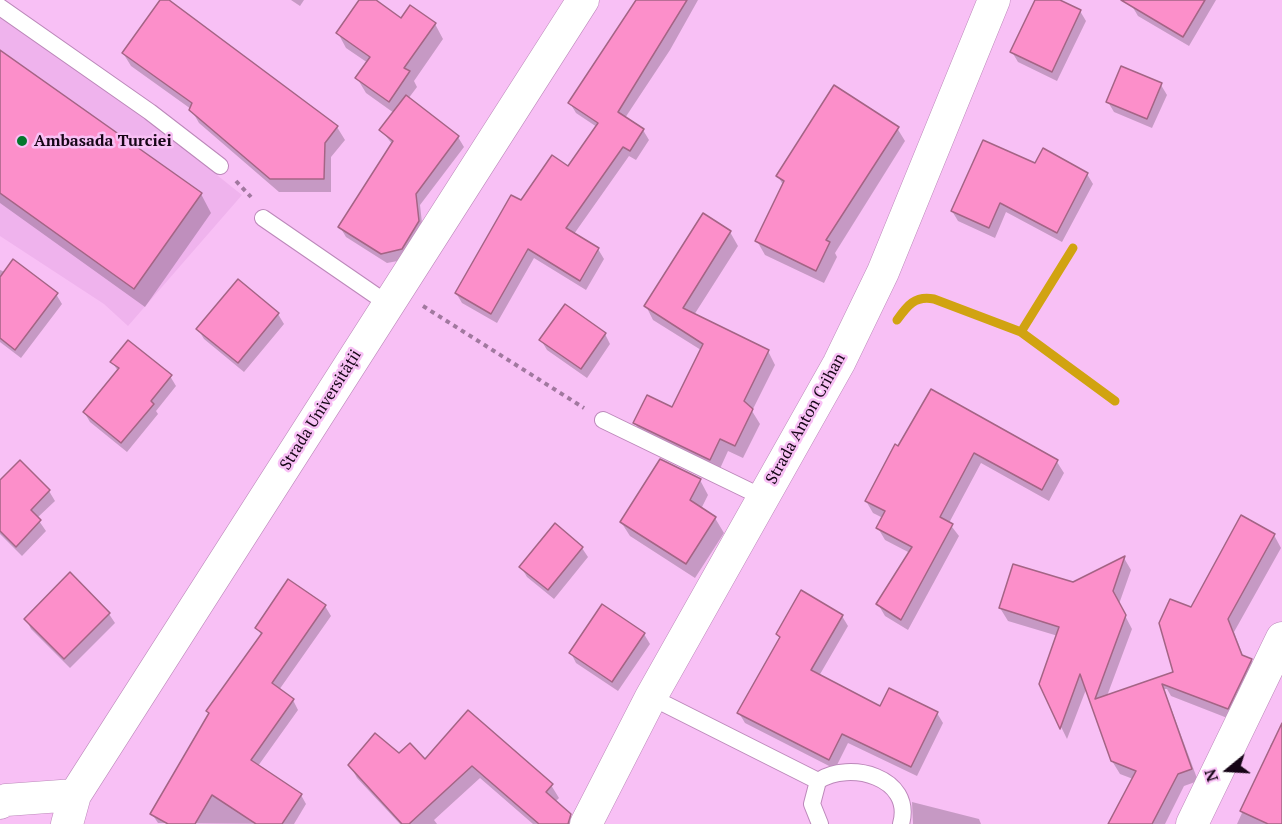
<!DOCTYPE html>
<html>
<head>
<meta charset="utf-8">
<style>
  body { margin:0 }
  #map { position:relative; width:1282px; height:824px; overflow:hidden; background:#f8c0f5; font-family:"PT Serif",serif }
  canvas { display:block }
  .north { position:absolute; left:1198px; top:740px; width:60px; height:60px; -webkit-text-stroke:4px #f8c0f5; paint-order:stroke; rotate:252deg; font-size:16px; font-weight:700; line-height:24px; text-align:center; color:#160516 }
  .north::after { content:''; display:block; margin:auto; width:21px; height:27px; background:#160516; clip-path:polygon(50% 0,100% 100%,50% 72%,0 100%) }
</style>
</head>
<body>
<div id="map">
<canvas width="1282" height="824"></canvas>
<div class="north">N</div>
</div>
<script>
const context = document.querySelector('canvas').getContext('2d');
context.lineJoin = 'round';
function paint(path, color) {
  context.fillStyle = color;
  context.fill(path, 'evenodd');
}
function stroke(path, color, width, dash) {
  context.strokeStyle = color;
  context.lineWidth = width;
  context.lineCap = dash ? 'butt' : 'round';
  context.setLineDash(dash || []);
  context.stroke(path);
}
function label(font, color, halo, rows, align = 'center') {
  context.font = font + ' "PT Serif",serif';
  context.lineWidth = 5;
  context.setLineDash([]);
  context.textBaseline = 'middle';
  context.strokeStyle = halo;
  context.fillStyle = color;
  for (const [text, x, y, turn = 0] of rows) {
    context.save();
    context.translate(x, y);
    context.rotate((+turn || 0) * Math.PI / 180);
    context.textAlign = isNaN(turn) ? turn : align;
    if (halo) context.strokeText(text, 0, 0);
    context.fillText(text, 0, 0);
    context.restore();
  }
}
paint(new Path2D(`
  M 0,16 L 158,128 L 242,195 L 128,326 L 104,304 L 0,236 Z`), '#efb3ed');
paint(new Path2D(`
  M 161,0 L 167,0 L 337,127 L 345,140 L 331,157 L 331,192 L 279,192 L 199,123 L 191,109 L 131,66 L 123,53 Z
  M 291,0 L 304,0 L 300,6 Z
  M 361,0 L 373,0 L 402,20 L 435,24 L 443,39 L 414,81 L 417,87 L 408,99 L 458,137 L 464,147 L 420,205 L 423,232 L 408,259 L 387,263 L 346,237 L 340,227 L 393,145 L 381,130 L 394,113 L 366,93 L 357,78 L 368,63 L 346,48 L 338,33 Z
  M 638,0 L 698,0 L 670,50 L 625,118 L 643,130 L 649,140 L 636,160 L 629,156 L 574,234 L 598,249 L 604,259 L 586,290 L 534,258 L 497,323 L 462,303 L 456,293 L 521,202 L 568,168 L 597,127 L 576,113 L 570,103 Z
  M 1037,0 L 1057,0 L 1080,11 L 1086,21 L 1057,81 L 1018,62 L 1012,52 Z
  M 1136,0 L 1216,0 L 1189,46 L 1138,16 L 1132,6 Z
  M 0,52 L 201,194 L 211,213 L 145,307 L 0,203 Z
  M 1161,85 L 1167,95 L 1152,128 L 1114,112 L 1108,102 Z
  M 897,128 L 905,141 L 835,253 L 837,257 L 824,283 L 765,255 L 757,241 L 783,185 L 778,176 Z
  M 1043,150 L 1087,174 L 1093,184 L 1062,242 L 1006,212 L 995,238 L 958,221 L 952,211 L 1036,165 Z
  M 730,232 L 738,246 L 694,315 L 768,351 L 775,365 L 752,411 L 760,424 L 743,458 L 728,451 L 718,473 L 643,436 L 635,423 L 673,409 L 701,350 L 653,320 L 646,306 Z
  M 0,270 L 56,294 L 62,304 L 21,358 L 0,342 Z
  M 278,314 L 284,324 L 244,372 L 204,339 L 198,329 Z
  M 605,334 L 610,344 L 587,378 L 547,350 L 541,340 Z
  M 112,362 L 170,376 L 176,386 L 156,411 L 158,414 L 127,452 L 90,422 L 84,412 L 118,371 Z
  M 932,391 L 1057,462 L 1064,473 L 1049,501 L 981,463 L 949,523 L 959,536 L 908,630 L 885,616 L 878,604 L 910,553 L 885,540 L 878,528 L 883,518 L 873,513 L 866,501 Z
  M 700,480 L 708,495 L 701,509 L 715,518 L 724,533 L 695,578 L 630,536 L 621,522 Z
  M 0,482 L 49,491 L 55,501 L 37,518 L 46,531 L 22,556 L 0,534 Z
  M 1274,535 L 1281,548 L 1234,632 L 1244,658 L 1251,660 L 1258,673 L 1235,721 L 1171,696 L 1167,689 L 1164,689 L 1198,781 L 1184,786 L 1165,824 L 1110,824 L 1133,779 L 1120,774 L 1112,761 L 1087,687 L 1067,739 L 1040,684 L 1058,636 L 1008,621 L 1000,608 L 1074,584 L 1124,558 L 1131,570 L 1119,604 L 1132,629 L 1107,696 L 1175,673 L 1191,608 Z
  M 582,548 L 588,557 L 554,599 L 527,577 L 521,567 Z
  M 325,606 L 331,616 L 279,690 L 293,700 L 298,710 L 258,766 L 301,795 L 306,804 L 294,824 L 158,823 L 152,814 L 210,715 L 208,711 L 262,636 L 257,628 Z
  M 109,614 L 115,623 L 70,668 L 31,629 L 26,619 Z
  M 842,616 L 848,626 L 819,676 L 880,708 L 937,713 L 943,723 L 917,776 L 848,743 L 835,769 L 745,723 L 739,713 L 780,639 L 777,634 Z
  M 644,634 L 650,644 L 618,691 L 576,663 L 571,653 Z
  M 468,712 L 551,785 L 559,798 L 555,802 L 569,814 L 575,824 L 533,824 L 480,778 L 434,820 L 437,824 L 400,824 L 357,778 L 350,765 L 399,755 L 426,761 Z
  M 1282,726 L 1282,824 L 1237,824 L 1271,749 L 1270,746 Z
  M 912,802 L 979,819 L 981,824 L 913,824 Z`), '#0003');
stroke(new Path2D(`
  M 897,320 C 907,306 915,295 934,299 L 1021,332 L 1115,401
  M 1021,332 L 1073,248`), '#d1a311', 9);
const building = new Path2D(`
  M 160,0 L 169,0 L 338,126 L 325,143 L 324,179 L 270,179 L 189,110 L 192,103 L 122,53 Z
  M 359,0 L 376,0 L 401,18 L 410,5 L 436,23 L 404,68 L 410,71 L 389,102 L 355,78 L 370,57 L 336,33 Z
  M 636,0 L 687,0 L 618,112 L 644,129 L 630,151 L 623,147 L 566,228 L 599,248 L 580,281 L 528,249 L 491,314 L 455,293 L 511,195 L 521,200 L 552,155 L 568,166 L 598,123 L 568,103 Z
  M 1035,0 L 1060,0 L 1081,10 L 1052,72 L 1010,52 Z
  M 1121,0 L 1205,0 L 1183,37 Z
  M 0,50 L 202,193 L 134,289 L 0,193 Z
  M 1121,66 L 1162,83 L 1147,119 L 1106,102 Z
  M 834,85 L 899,127 L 826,240 L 830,242 L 816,271 L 755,241 L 784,181 L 776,176 Z
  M 406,95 L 459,136 L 416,194 L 419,221 L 402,249 L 381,254 L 338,227 L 393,141 L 379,130 Z
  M 983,140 L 1035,163 L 1043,148 L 1088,173 L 1057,233 L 1000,203 L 989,228 L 951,211 Z
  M 703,213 L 731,231 L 683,308 L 769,350 L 744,401 L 753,409 L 735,446 L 720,439 L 710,460 L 633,423 L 647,395 L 672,407 L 703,344 L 644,306 Z
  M 13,259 L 58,293 L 15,350 L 0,338 L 0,277 Z
  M 238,279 L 279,313 L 238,363 L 196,329 Z
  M 565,304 L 606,333 L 581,369 L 539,340 Z
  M 128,340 L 172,375 L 151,401 L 154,404 L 121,443 L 83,412 L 119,368 L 110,362 Z
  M 931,389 L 1058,460 L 1042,490 L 974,453 L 940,517 L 953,524 L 901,620 L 876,604 L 912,547 L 876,528 L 885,511 L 865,501 L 895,444 L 898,446 Z
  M 660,459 L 701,479 L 690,500 L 716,517 L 686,564 L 620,522 Z
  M 20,460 L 50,490 L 31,510 L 41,520 L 16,547 L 0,531 L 0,480 Z
  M 1241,515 L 1275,534 L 1228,619 L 1242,655 L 1252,659 L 1228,709 L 1162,684 L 1192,769 L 1178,774 L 1152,824 L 1108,824 L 1136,771 L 1111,761 L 1080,674 L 1060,729 L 1039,684 L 1059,627 L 999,608 L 1013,564 L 1073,582 L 1125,556 L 1113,591 L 1126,615 L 1095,699 L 1173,672 L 1159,623 L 1170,599 L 1191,607 Z
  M 555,523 L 583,547 L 548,590 L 519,567 Z
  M 70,572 L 110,613 L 64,659 L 24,619 Z
  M 288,579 L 326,605 L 272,683 L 294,699 L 251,760 L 302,794 L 282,824 L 256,824 L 212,795 L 195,824 L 168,824 L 150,814 L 209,713 L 206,711 L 262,633 L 255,628 Z
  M 801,590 L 843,615 L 811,670 L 880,706 L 889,688 L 938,712 L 911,767 L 842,734 L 829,760 L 737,713 L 780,637 L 776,634 Z
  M 602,604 L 645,633 L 612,682 L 569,653 Z
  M 468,710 L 553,784 L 546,792 L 571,814 L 568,824 L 539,824 L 472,766 L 409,824 L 402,824 L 348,765 L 375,733 L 399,753 L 410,743 L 425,759 Z
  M 1282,723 L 1282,824 L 1268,824 L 1240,811 Z`);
paint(building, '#fc8fca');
stroke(building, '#a46485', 1.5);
const service = new Path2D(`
  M 0,7 L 150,112 L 220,166
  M 263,218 L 388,304
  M 603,420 L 762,497
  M 651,697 L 818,781
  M 820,824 L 812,804 L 818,781 C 849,760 914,777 901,824`);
const minor = new Path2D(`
  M 0,803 L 6,800 L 75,795
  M 67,824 L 75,795 L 583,0
  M 586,824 L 651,697 L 839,363 L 883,272 L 994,0
  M 1192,824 L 1282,638`);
stroke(service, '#bc88ba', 18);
stroke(minor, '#bc88ba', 33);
stroke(new Path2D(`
  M 236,181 L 251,197
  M 423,306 L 584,408`), '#a1789f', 4, [4.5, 4.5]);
stroke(service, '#fff', 16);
stroke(minor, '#fff', 32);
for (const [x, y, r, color] of [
  [22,141,6,"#01772c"]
]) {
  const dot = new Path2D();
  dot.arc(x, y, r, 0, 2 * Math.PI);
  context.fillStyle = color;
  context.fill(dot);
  stroke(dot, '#f8c0f5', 2);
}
label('bold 16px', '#160516', '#f8c0f5', [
  ["Ambasada Turciei",34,141]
], 'left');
label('16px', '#160516', '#f8c0f5', [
  ["Strada Universității",321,410,-58],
  ["Strada Anton Crihan",806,419,-61]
]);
</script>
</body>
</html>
